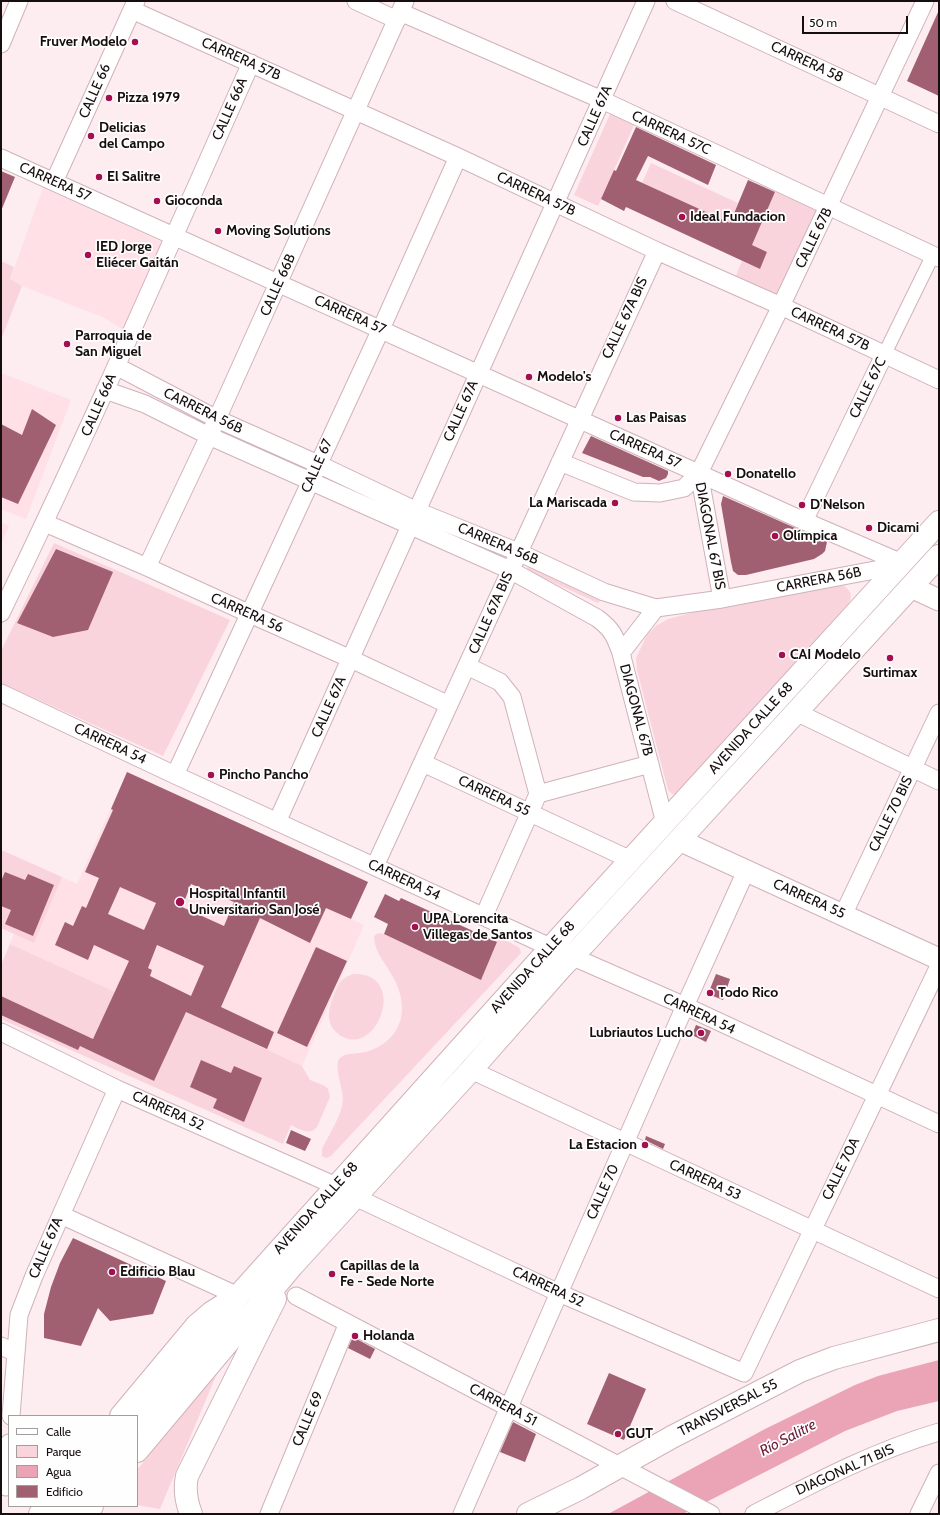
<!DOCTYPE html>
<html>
<head>
<meta charset="utf-8">
<style>
  body { margin:0 }
  #map { position:relative; width:940px; height:1515px; overflow:hidden; background:#fdecf0; font-family:Cabin,sans-serif }
  canvas { display:block }
  .frame { position:absolute; inset:0; border:2px solid #160d0f; pointer-events:none }
  .legend { position:absolute; left:8px; top:1415px; width:130px; height:92px; box-sizing:border-box; background:#fefefe; border:1px solid #a19e9e; margin:0; padding:5px 7px; list-style:none; font-size:12px; color:#160d0f }
  .legend li { display:flex; align-items:center; gap:8px; height:20px }
  .legend b { width:20px; border:1px solid #a19e9e }
  .scale { position:absolute; left:802px; top:16px; width:106px; height:18px; box-sizing:border-box; border:2px solid #160d0f; border-top:0; padding-left:5px; font-size:12px; line-height:14px; white-space:nowrap; color:#160d0f; -webkit-text-stroke:3px #fefefe; paint-order:stroke }
</style>
</head>
<body>
<div id="map">
<canvas width="940" height="1515"></canvas>
<div class="frame"></div>
<ul class="legend">
<li><b style="height:5px;background:#fff"></b>Calle</li>
<li><b style="height:11px;background:#fad4dc"></b>Parque</li>
<li><b style="height:11px;background:#eaa4b5"></b>Agua</li>
<li><b style="height:11px;background:#a06071"></b>Edificio</li>
</ul>
<div class="scale">50 m</div>
</div>
<script>
const context = document.querySelector('canvas').getContext('2d');
context.lineJoin = 'round';
function paint(path, color) {
  context.fillStyle = color;
  context.fill(path, 'evenodd');
}
function stroke(path, color, width, dash) {
  context.strokeStyle = color;
  context.lineWidth = width;
  context.lineCap = dash ? 'butt' : 'round';
  context.setLineDash(dash || []);
  context.stroke(path);
}
function label(font, color, halo, rows, align = 'center') {
  context.font = font + ' Cabin,sans-serif';
  context.lineWidth = 3.5;
  context.setLineDash([]);
  context.textBaseline = 'middle';
  context.strokeStyle = halo;
  context.fillStyle = color;
  for (const [text, x, y, turn = 0] of rows) {
    context.save();
    context.translate(x, y);
    context.rotate((+turn || 0) * Math.PI / 180);
    context.textAlign = isNaN(turn) ? turn : align;
    if (halo) context.strokeText(text, 0, 0);
    context.fillText(text, 0, 0);
    context.restore();
  }
}
paint(new Path2D(`
  M 44,185 L 163,243 L 124,330 L 103,317 L 22,286 L 10,280 Z
  M 1,373 L 71,400 L 26,519 L 1,509 Z
  M 1,522 L 9,526 L 1,544 Z
  M 127,772 L 368,882 L 351,919 L 364,925 L 302,1066 L 287,1059 L 256,1132 L 1,1019 L 1,965 L 14,934 L 1,928 L 1,850 L 77,884 Z`), '#fee0e6');
paint(new Path2D(`
  M 611,112 L 635,123 L 598,206 L 574,195 Z
  M 651,163 L 738,203 L 730,223 L 642,183 Z
  M 777,188 L 821,207 L 780,299 L 735,278 L 742,261 L 760,269 L 767,252 L 752,245 Z
  M 1,261 L 14,267 L 10,279 L 22,286 L 1,340 Z
  M 431,524 L 507,556 L 507,558 L 503,559 L 431,528 Z
  M 54,543 L 230,620 L 163,756 L 1,683 L 1,651 Z
  M 529,564 L 602,599 L 598,603 L 530,572 L 527,569 Z
  M 840,584 C 849,588 855,595 848,604 L 684,790 L 679,795 L 672,794 L 668,790 L 637,670 L 636,658 L 647,635 L 656,626 L 668,619 L 714,607 Z
  M 1,850 L 62,877 L 34,943 L 1,928 Z
  M 378,933 L 384,934 L 481,979 L 497,943 L 488,938 L 492,935 L 496,935 L 518,947 L 520,949 L 521,953 L 331,1156 L 326,1158 L 322,1156 L 322,1149 C 329,1134 342,1116 343,1099 C 343,1089 333,1064 340,1058 C 345,1053 354,1054 360,1053 C 383,1050 402,1032 402,1009 C 402,995 397,983 390,972 C 383,960 374,950 374,936 Z
  M 10,944 L 115,992 L 88,1050 L 154,1081 L 186,1012 L 302,1066 L 310,1080 L 325,1086 L 328,1089 L 330,1097 L 317,1127 C 310,1136 299,1129 291,1125 L 283,1144 L 1,1019 L 1,965 Z
  M 353,974 C 409,972 378,1058 341,1036 C 324,1025 328,1008 335,993 C 337,987 339,981 345,978 C 347,976 351,975 353,974 Z
  M 218,1371 L 160,1509 L 137,1505 L 137,1470 Z`), '#fad4dc');
paint(new Path2D(`
  M 939,1360 L 939,1401 L 897,1411 L 845,1431 L 683,1514 L 608,1514 L 765,1429 L 855,1385 L 878,1376 Z`), '#eaa4b5');
paint(new Path2D(`
  M 939,10 L 939,96 L 907,81 Z
  M 636,127 L 716,165 L 708,185 L 648,156 L 636,180 L 730,223 L 748,180 L 775,192 L 752,245 L 767,252 L 760,269 L 626,207 L 624,211 L 601,199 L 614,170 L 616,171 Z
  M 1,171 L 15,177 L 1,211 Z
  M 32,409 L 56,425 L 18,504 L 1,497 L 1,424 L 22,435 Z
  M 591,436 L 668,471 L 668,474 L 666,478 L 659,481 L 650,477 L 643,477 L 582,453 Z
  M 723,496 L 827,542 L 825,551 L 822,554 L 814,559 L 746,575 L 738,575 L 733,571 L 731,562 L 721,504 Z
  M 56,549 L 113,572 L 88,630 L 53,637 L 17,623 Z
  M 127,772 L 368,882 L 351,919 L 326,908 L 310,943 L 260,918 L 221,1007 L 274,1032 L 267,1049 L 186,1012 L 154,1081 L 80,1046 L 78,1050 L 1,1015 L 1,996 L 93,1039 L 129,961 L 94,945 L 88,960 L 55,945 L 65,922 L 73,926 L 82,906 L 86,908 L 99,878 L 85,872 L 113,810 L 111,809 ZM 191,884 L 234,902 L 224,926 L 182,907 ZM 120,887 L 156,903 L 144,930 L 108,914 ZM 157,945 L 204,966 L 191,996 L 150,976 L 152,970 L 148,968 Z
  M 5,872 L 25,880 L 28,874 L 54,885 L 33,936 L 5,924 L 11,910 L 1,906 L 1,881 Z
  M 385,894 L 399,901 L 401,898 L 497,942 L 481,980 L 384,934 L 388,924 L 374,917 Z
  M 316,947 L 347,961 L 307,1047 L 277,1033 Z
  M 716,974 L 730,979 L 723,1000 L 708,994 Z
  M 696,1025 L 711,1031 L 706,1042 L 692,1035 Z
  M 201,1060 L 231,1073 L 234,1066 L 262,1078 L 244,1122 L 213,1108 L 217,1099 L 190,1087 Z
  M 291,1130 L 311,1139 L 305,1151 L 286,1143 Z
  M 646,1136 L 665,1144 L 663,1149 L 645,1140 Z
  M 73,1238 L 166,1281 L 153,1314 L 110,1321 L 98,1308 L 81,1346 L 44,1338 L 44,1314 L 51,1287 L 60,1263 Z
  M 353,1337 L 375,1349 L 370,1359 L 348,1348 Z
  M 609,1373 L 646,1389 L 624,1440 L 587,1424 Z
  M 513,1422 L 536,1434 L 525,1462 L 500,1452 Z`), '#a06071');
const pedestrian = new Path2D(`
  M 884,355 L 933,255`);
const minor = new Path2D(`
  M 356,1 L 397,20
  M 675,1 L 939,124
  M 132,10 L 458,157 L 657,251 L 781,306 L 939,380
  M 400,12 L 602,100 L 939,258
  M 1,44 L 19,1
  M 1,158 L 804,521 L 902,563
  M 54,182 L 136,1
  M 116,366 L 217,419 L 318,464 L 417,511 L 518,552 L 604,592 L 656,608 L 722,599 L 880,569 L 902,563
  M 105,390 L 145,404 L 209,436 L 510,570 L 597,618 C 612,629 615,636 621,653 L 665,823
  M 560,462 L 634,492 L 660,493 L 684,488 L 699,473 L 781,306 L 925,1
  M 699,473 L 722,599
  M 804,521 L 884,355
  M 45,523 L 147,567 L 250,614 L 351,659 L 449,705
  M 147,567 L 217,419 L 405,1
  M 1,613 C 89,432 169,247 251,63
  M 621,653 L 656,608
  M 467,666 L 500,682 L 512,697 L 538,794 L 484,916
  M 1,693 L 175,775 L 539,942 L 685,1006 L 939,1124
  M 796,712 L 939,781
  M 423,763 L 631,860
  M 175,775 L 381,329 L 458,157
  M 538,794 L 650,764
  M 277,822 L 646,1
  M 375,866 L 657,251
  M 843,915 L 939,713
  M 1,1032 L 117,1089 L 336,1186
  M 471,1070 L 939,1289
  M 355,1197 L 559,1293 L 744,1373 L 939,966
  M 61,1215 L 238,1296
  M 296,1296 L 711,1514
  M 1,1346 L 16,1353
  M 11,1416 L 19,1315 L 34,1276 L 117,1089
  M 6,1487 L 9,1443
  M 269,1514 L 348,1323
  M 462,1514 L 685,1006 L 746,871
  M 754,1514 C 814,1483 874,1451 939,1432
  M 919,1514 L 939,1473`);
const tertiary = new Path2D(`
  M 911,587 L 939,600
  M 679,840 L 939,959`);
const secondary = new Path2D(`
  M 137,1421 L 238,1296 L 564,933 L 939,522
  M 137,1451 L 292,1266 L 471,1070 L 560,969 L 584,944 L 939,556
  M 62,1514 L 68,1506
  M 86,1514 L 92,1506
  M 191,1514 C 186,1501 184,1490 187,1476 L 275,1299
  M 528,1514 L 581,1488 L 672,1437 L 800,1371 L 834,1358 L 939,1330`);
const trunk = new Path2D(`
  M 121,1416 L 197,1325 L 211,1313 L 238,1296
  M 40,1514 L 48,1506`);
stroke(pedestrian, '#cfb3b9', 15);
stroke(minor, '#cfb3b9', 19);
stroke(tertiary, '#cfb3b9', 23);
stroke(secondary, '#cfb3b9', 24);
stroke(trunk, '#cfb3b9', 24);
stroke(pedestrian, '#fff', 13);
stroke(minor, '#fff', 17);
stroke(tertiary, '#fff', 21);
stroke(secondary, '#fff', 22);
stroke(trunk, '#fff', 22);
for (const [x, y, r, color] of [
  [135,42,4,"#a31050"],
  [109,98,4,"#a31050"],
  [91,136,4,"#a31050"],
  [99,177,4,"#a31050"],
  [157,201,4,"#a31050"],
  [682,217,4,"#a31050"],
  [218,231,4,"#a31050"],
  [88,255,4,"#a31050"],
  [67,344,4,"#a31050"],
  [529,377,4,"#a31050"],
  [618,418,4,"#a31050"],
  [728,474,4,"#a31050"],
  [615,503,4,"#a31050"],
  [802,505,4,"#a31050"],
  [869,528,4,"#a31050"],
  [775,536,4,"#a31050"],
  [782,655,4,"#a31050"],
  [890,658,4,"#a31050"],
  [211,775,4,"#a31050"],
  [180,902,5,"#a31050"],
  [415,927,4,"#a31050"],
  [710,993,4,"#a31050"],
  [701,1033,4,"#a31050"],
  [645,1145,4,"#a31050"],
  [112,1272,4,"#a31050"],
  [332,1274,4,"#a31050"],
  [355,1336,4,"#a31050"],
  [618,1434,4,"#a31050"]
]) {
  const dot = new Path2D();
  dot.arc(x, y, r, 0, 2 * Math.PI);
  context.fillStyle = color;
  context.fill(dot);
  stroke(dot, '#fefefe', 1.5);
}
label('bold 14px', '#160d0f', '#fefefe', [
  ["Fruver Modelo",127,42,"right"],
  ["Pizza 1979",117,98],
  ["Delicias",99,128],
  ["del Campo",99,144],
  ["El Salitre",107,177],
  ["Gioconda",165,201],
  ["Ideal Fundacion",690,217],
  ["Moving Solutions",226,231],
  ["IED Jorge",96,247],
  ["Eliécer Gaitán",96,263],
  ["Parroquia de",75,336],
  ["San Miguel",75,352],
  ["Modelo's",537,377],
  ["Las Paisas",626,418],
  ["Donatello",736,474],
  ["La Mariscada",607,503,"right"],
  ["D'Nelson",810,505],
  ["Dicami",877,528],
  ["Olímpica",783,536],
  ["CAI Modelo",790,655],
  ["Surtimax",890,673,"center"],
  ["Pincho Pancho",219,775],
  ["Hospital Infantil",189,894],
  ["Universitario San José",189,910],
  ["UPA Lorencita",423,919],
  ["Villegas de Santos",423,935],
  ["Todo Rico",718,993],
  ["Lubriautos Lucho",693,1033,"right"],
  ["La Estacion",637,1145,"right"],
  ["Capillas de la",340,1266],
  ["Fe - Sede Norte",340,1282],
  ["Edificio Blau",120,1272],
  ["Holanda",363,1336],
  ["GUT",626,1434]
], 'left');
label('14px', '#160d0f', '#fefefe', [
  ["CARRERA 57B",241,59,24],
  ["CARRERA 58",807,62,25],
  ["CALLE 66",95,91,-66],
  ["CALLE 66A",230,109,-66],
  ["CALLE 67A",595,116,-66],
  ["CARRERA 57C",671,133,25],
  ["CARRERA 57",55,182,24],
  ["CARRERA 57B",536,194,25],
  ["CALLE 67B",814,238,-64],
  ["CALLE 66B",278,285,-66],
  ["CARRERA 57",350,315,24],
  ["CALLE 67A BIS",625,318,-65],
  ["CARRERA 57B",830,329,25],
  ["CALLE 67C",868,388,-64],
  ["CALLE 66A",99,405,-66],
  ["CARRERA 56B",203,411,26],
  ["CALLE 67A",461,411,-66],
  ["CARRERA 57",645,449,24],
  ["CALLE 67",317,466,-66],
  ["DIAGONAL 67 BIS",710,536,79],
  ["CARRERA 56B",498,544,23],
  ["CARRERA 56B",819,580,-11],
  ["CARRERA 56",247,613,24],
  ["CALLE 67A BIS",491,613,-66],
  ["CALLE 67A",329,707,-66],
  ["DIAGONAL 67B",636,710,75],
  ["AVENIDA CALLE 68",751,728,-48],
  ["CARRERA 54",110,744,25],
  ["CARRERA 55",494,796,25],
  ["CALLE 70 BIS",891,814,-64],
  ["CARRERA 54",404,880,25],
  ["CARRERA 55",809,899,24],
  ["AVENIDA CALLE 68",533,967,-48],
  ["CARRERA 54",699,1014,25],
  ["CARRERA 52",168,1111,24],
  ["CALLE 70A",841,1169,-64],
  ["CARRERA 53",705,1180,25],
  ["CALLE 70",603,1192,-66],
  ["AVENIDA CALLE 68",316,1208,-48],
  ["CALLE 67A",46,1248,-67],
  ["CARRERA 52",548,1287,25],
  ["CARRERA 51",503,1405,28],
  ["TRANSVERSAL 55",728,1408,-27],
  ["CALLE 69",308,1419,-67],
  ["DIAGONAL 71 BIS",845,1470,-24]
]);
label('italic 15px', '#6c1c39', '#fefefe', [
  ["Río Salitre",788,1438,-28]
]);
</script>
</body>
</html>
